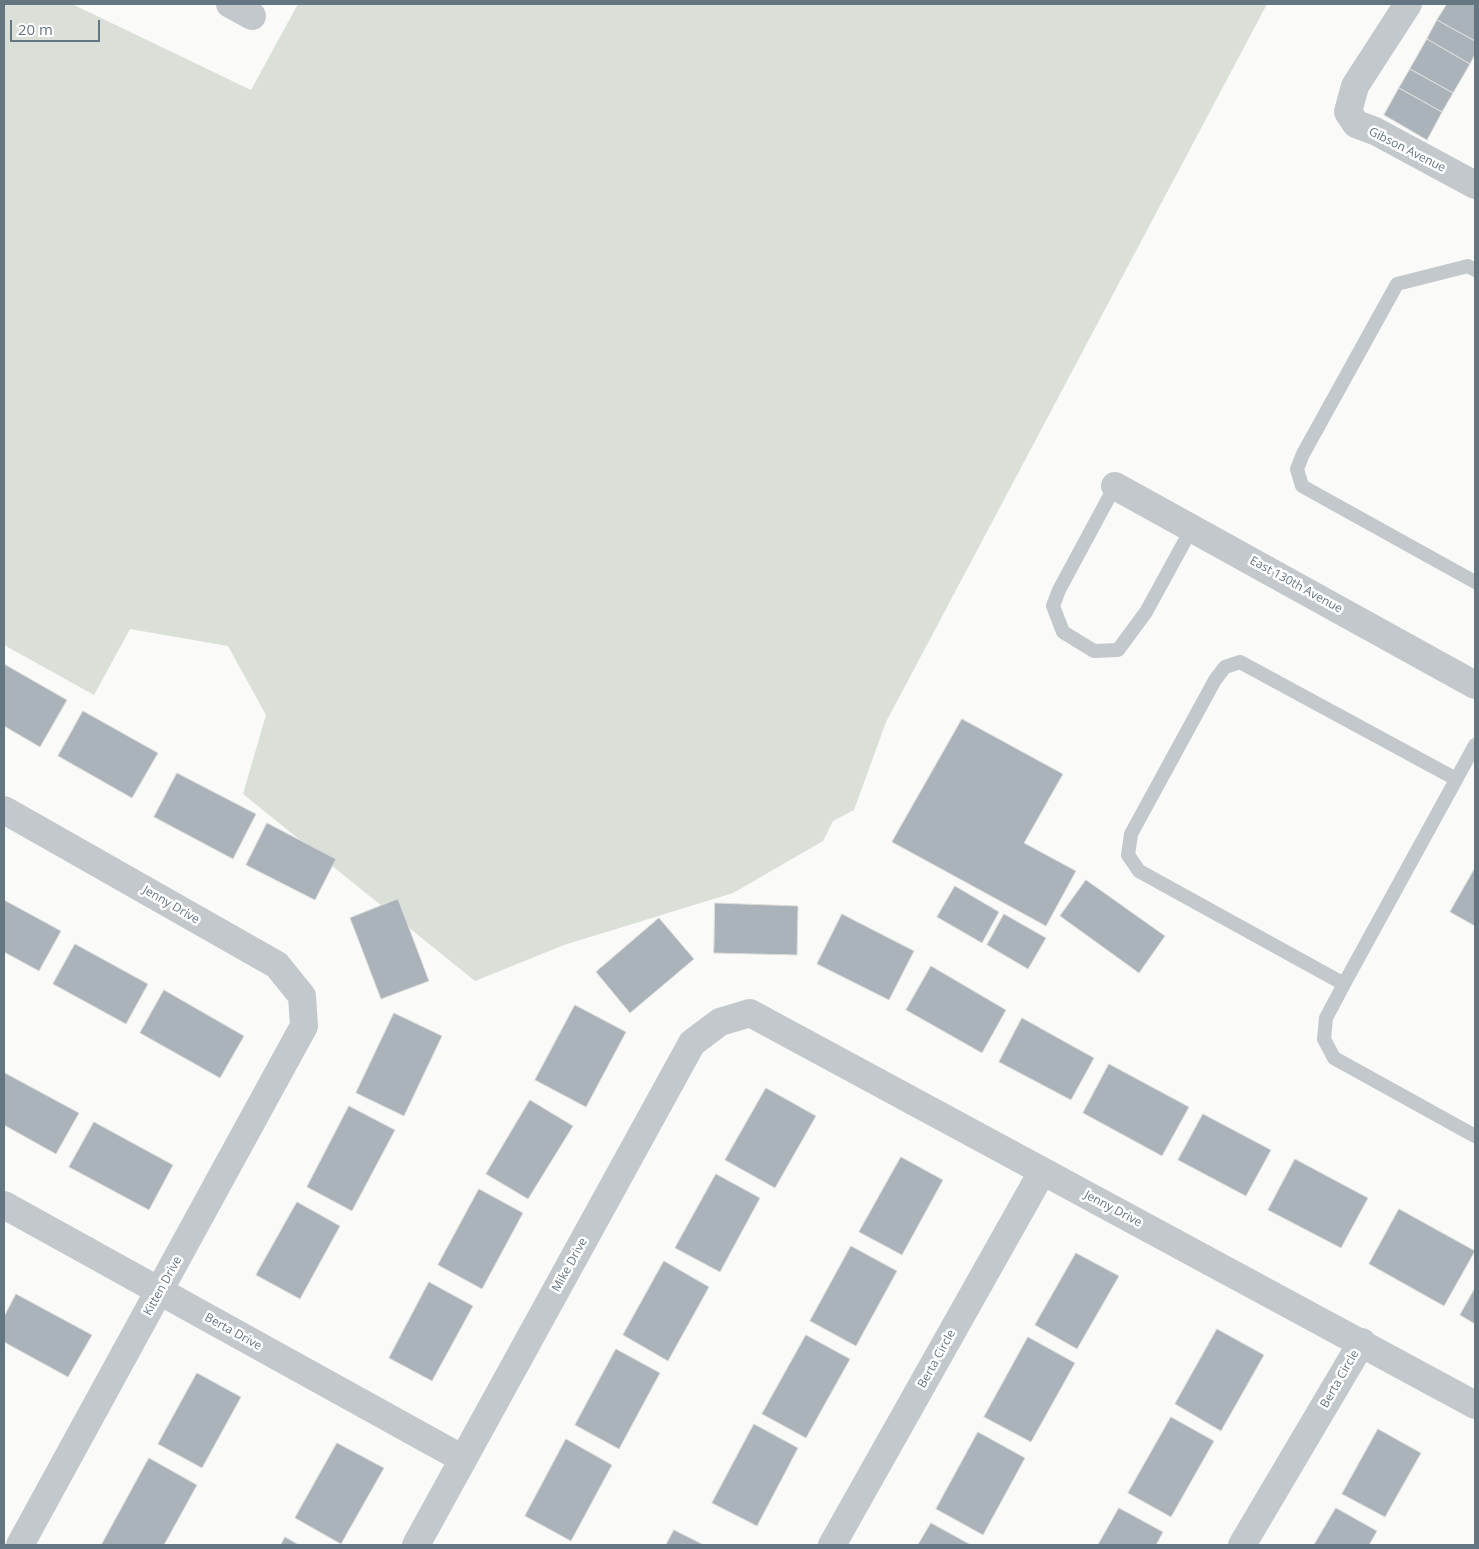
<!DOCTYPE html>
<html>
<head>
<meta charset="utf-8">
<style>
  body { margin:0 }
  #map { position:relative; width:1479px; height:1549px; overflow:hidden; background:#fafaf8; font-family:"Open Sans",sans-serif }
  canvas { display:block }
  .frame { position:absolute; inset:0; border:5px solid #657683; pointer-events:none }
  .scale { position:absolute; left:10px; top:20px; width:90px; height:22px; box-sizing:border-box; border:2px solid #657683; border-top:0; padding-left:6px; font-size:15px; line-height:18px; white-space:nowrap; color:#657683; -webkit-text-stroke:4px #fff; paint-order:stroke }
</style>
</head>
<body>
<div id="map">
<canvas width="1479" height="1549"></canvas>
<div class="frame"></div>
<div class="scale">20 m</div>
</div>
<script>
const context = document.querySelector('canvas').getContext('2d');
context.lineJoin = 'round';
function paint(path, color) {
  context.fillStyle = color;
  context.fill(path, 'evenodd');
}
function stroke(path, color, width, dash) {
  context.strokeStyle = color;
  context.lineWidth = width;
  context.lineCap = dash ? 'butt' : 'round';
  context.setLineDash(dash || []);
  context.stroke(path);
}
function label(font, color, halo, rows, align = 'center') {
  context.font = font + ' "Open Sans",sans-serif';
  context.lineWidth = 5;
  context.setLineDash([]);
  context.textBaseline = 'middle';
  context.strokeStyle = halo;
  context.fillStyle = color;
  for (const [text, x, y, turn = 0] of rows) {
    context.save();
    context.translate(x, y);
    context.rotate((+turn || 0) * Math.PI / 180);
    context.textAlign = isNaN(turn) ? turn : align;
    if (halo) context.strokeText(text, 0, 0);
    context.fillText(text, 0, 0);
    context.restore();
  }
}
paint(new Path2D(`
  M 4,4 L 72,4 L 251,90 L 298,4 L 1267,4 L 886,722 L 854,810 L 833,821 L 823,841 L 733,893 L 564,945 L 475,981 L 243,794 L 266,715 L 228,646 L 130,629 L 94,695 L 4,645 Z`), '#dadfd7');
const building = new Path2D(`
  M 1447,4 L 1475,4 L 1475,41 L 1437,20 Z
  M 1437,20 L 1475,41 L 1475,54 L 1470,64 L 1427,39 Z
  M 1427,39 L 1470,64 L 1453,93 L 1410,69 Z
  M 1410,69 L 1453,93 L 1442,112 L 1399,88 Z
  M 1399,88 L 1442,112 L 1427,140 L 1384,115 Z
  M 4,664 L 67,700 L 40,747 L 4,726 Z
  M 83,711 L 158,753 L 132,798 L 58,756 Z
  M 962,719 L 1063,774 L 1024,843 L 1076,871 L 1046,926 L 892,842 Z
  M 177,773 L 256,814 L 233,859 L 154,817 Z
  M 267,823 L 336,859 L 315,900 L 246,865 Z
  M 1475,868 L 1475,926 L 1450,912 Z
  M 1086,880 L 1165,936 L 1139,973 L 1060,916 Z
  M 955,886 L 999,912 L 982,943 L 937,917 Z
  M 398,899 L 429,981 L 381,999 L 350,918 Z
  M 4,900 L 61,931 L 39,971 L 4,952 Z
  M 715,903 L 798,906 L 797,955 L 714,953 Z
  M 842,914 L 914,951 L 889,1000 L 817,964 Z
  M 1004,914 L 1046,938 L 1028,969 L 987,945 Z
  M 659,918 L 694,959 L 630,1013 L 596,972 Z
  M 75,944 L 148,984 L 126,1024 L 53,984 Z
  M 931,966 L 1006,1010 L 982,1053 L 906,1010 Z
  M 164,990 L 244,1036 L 220,1078 L 140,1033 Z
  M 575,1005 L 626,1032 L 586,1107 L 535,1080 Z
  M 394,1013 L 442,1036 L 404,1116 L 356,1093 Z
  M 1022,1018 L 1094,1058 L 1071,1100 L 999,1062 Z
  M 1109,1064 L 1189,1107 L 1162,1156 L 1083,1113 Z
  M 5,1073 L 79,1113 L 56,1154 L 4,1125 Z
  M 766,1088 L 816,1116 L 775,1188 L 725,1160 Z
  M 530,1100 L 573,1126 L 528,1199 L 486,1174 Z
  M 349,1106 L 395,1130 L 352,1211 L 307,1187 Z
  M 1203,1114 L 1271,1150 L 1246,1196 L 1178,1160 Z
  M 94,1122 L 173,1165 L 149,1210 L 69,1167 Z
  M 901,1157 L 943,1180 L 902,1255 L 859,1232 Z
  M 1295,1159 L 1368,1198 L 1341,1248 L 1268,1210 Z
  M 716,1174 L 760,1198 L 720,1272 L 675,1248 Z
  M 479,1189 L 523,1213 L 482,1289 L 438,1265 Z
  M 297,1202 L 340,1226 L 300,1299 L 256,1275 Z
  M 1399,1209 L 1475,1251 L 1444,1306 L 1369,1264 Z
  M 851,1246 L 897,1271 L 856,1346 L 810,1321 Z
  M 1076,1253 L 1119,1276 L 1077,1349 L 1035,1325 Z
  M 664,1261 L 709,1287 L 668,1361 L 623,1335 Z
  M 429,1282 L 473,1306 L 432,1381 L 389,1358 Z
  M 1475,1288 L 1475,1324 L 1460,1315 Z
  M 16,1294 L 92,1335 L 68,1377 L 4,1342 L 4,1317 Z
  M 1217,1329 L 1264,1355 L 1221,1431 L 1175,1404 Z
  M 806,1335 L 850,1359 L 806,1438 L 762,1414 Z
  M 1028,1337 L 1075,1363 L 1031,1442 L 984,1417 Z
  M 616,1349 L 660,1373 L 619,1449 L 575,1425 Z
  M 197,1373 L 241,1397 L 202,1468 L 158,1444 Z
  M 1171,1417 L 1214,1441 L 1171,1517 L 1128,1493 Z
  M 754,1424 L 798,1448 L 757,1526 L 712,1503 Z
  M 1378,1429 L 1421,1453 L 1385,1517 L 1342,1494 Z
  M 978,1432 L 1025,1458 L 983,1535 L 936,1509 Z
  M 566,1439 L 612,1465 L 571,1541 L 525,1516 Z
  M 337,1443 L 384,1468 L 341,1544 L 295,1518 Z
  M 149,1458 L 197,1485 L 164,1545 L 103,1545 L 102,1544 Z
  M 1119,1508 L 1163,1532 L 1156,1545 L 1098,1545 Z
  M 1336,1508 L 1377,1531 L 1369,1545 L 1314,1545 Z
  M 931,1523 L 971,1545 L 918,1545 Z
  M 674,1530 L 704,1545 L 666,1545 Z
  M 285,1537 L 299,1545 L 281,1545 Z`);
paint(building, '#aab3b9');
stroke(building, '#dcdcda', 1);
stroke(new Path2D(`
  M 1475,270 L 1468,266 L 1397,284 L 1303,454 L 1297,469 L 1302,486 L 1475,582
  M 1115,486 L 1059,590 L 1053,606 L 1063,632 L 1094,651 L 1118,650 L 1146,612 L 1192,528
  M 1456,779 L 1240,662 L 1225,667 L 1215,680 L 1131,834 L 1128,855 L 1139,871 L 1344,984 L 1475,745
  M 1344,984 L 1326,1018 L 1324,1039 L 1334,1058 L 1475,1136`), '#c3c8cc', 14);
stroke(new Path2D(`
  M 230,4 L 252,16
  M 1408,4 L 1355,86 L 1348,112 L 1356,124 L 1375,131 L 1475,185
  M 1115,486 L 1475,685
  M 4,810 L 277,965 L 302,996 L 304,1026 L 20,1545
  M 4,1205 L 463,1459
  M 416,1545 L 692,1043 L 720,1022 L 750,1013 L 1475,1405
  M 832,1545 L 1042,1172
  M 1242,1545 L 1362,1342`), '#c3c8cc', 28);
label('12px', '#657683', '#fff', [
  ["Gibson Avenue",1407,150,27],
  ["East 130th Avenue",1296,585,29],
  ["Jenny Drive",171,905,30],
  ["Jenny Drive",1113,1209,28],
  ["Mike Drive",570,1265,-61],
  ["Kitten Drive",163,1286,-61],
  ["Berta Drive",233,1332,29],
  ["Berta Circle",937,1359,-61],
  ["Berta Circle",1340,1379,-60]
]);
</script>
</body>
</html>
